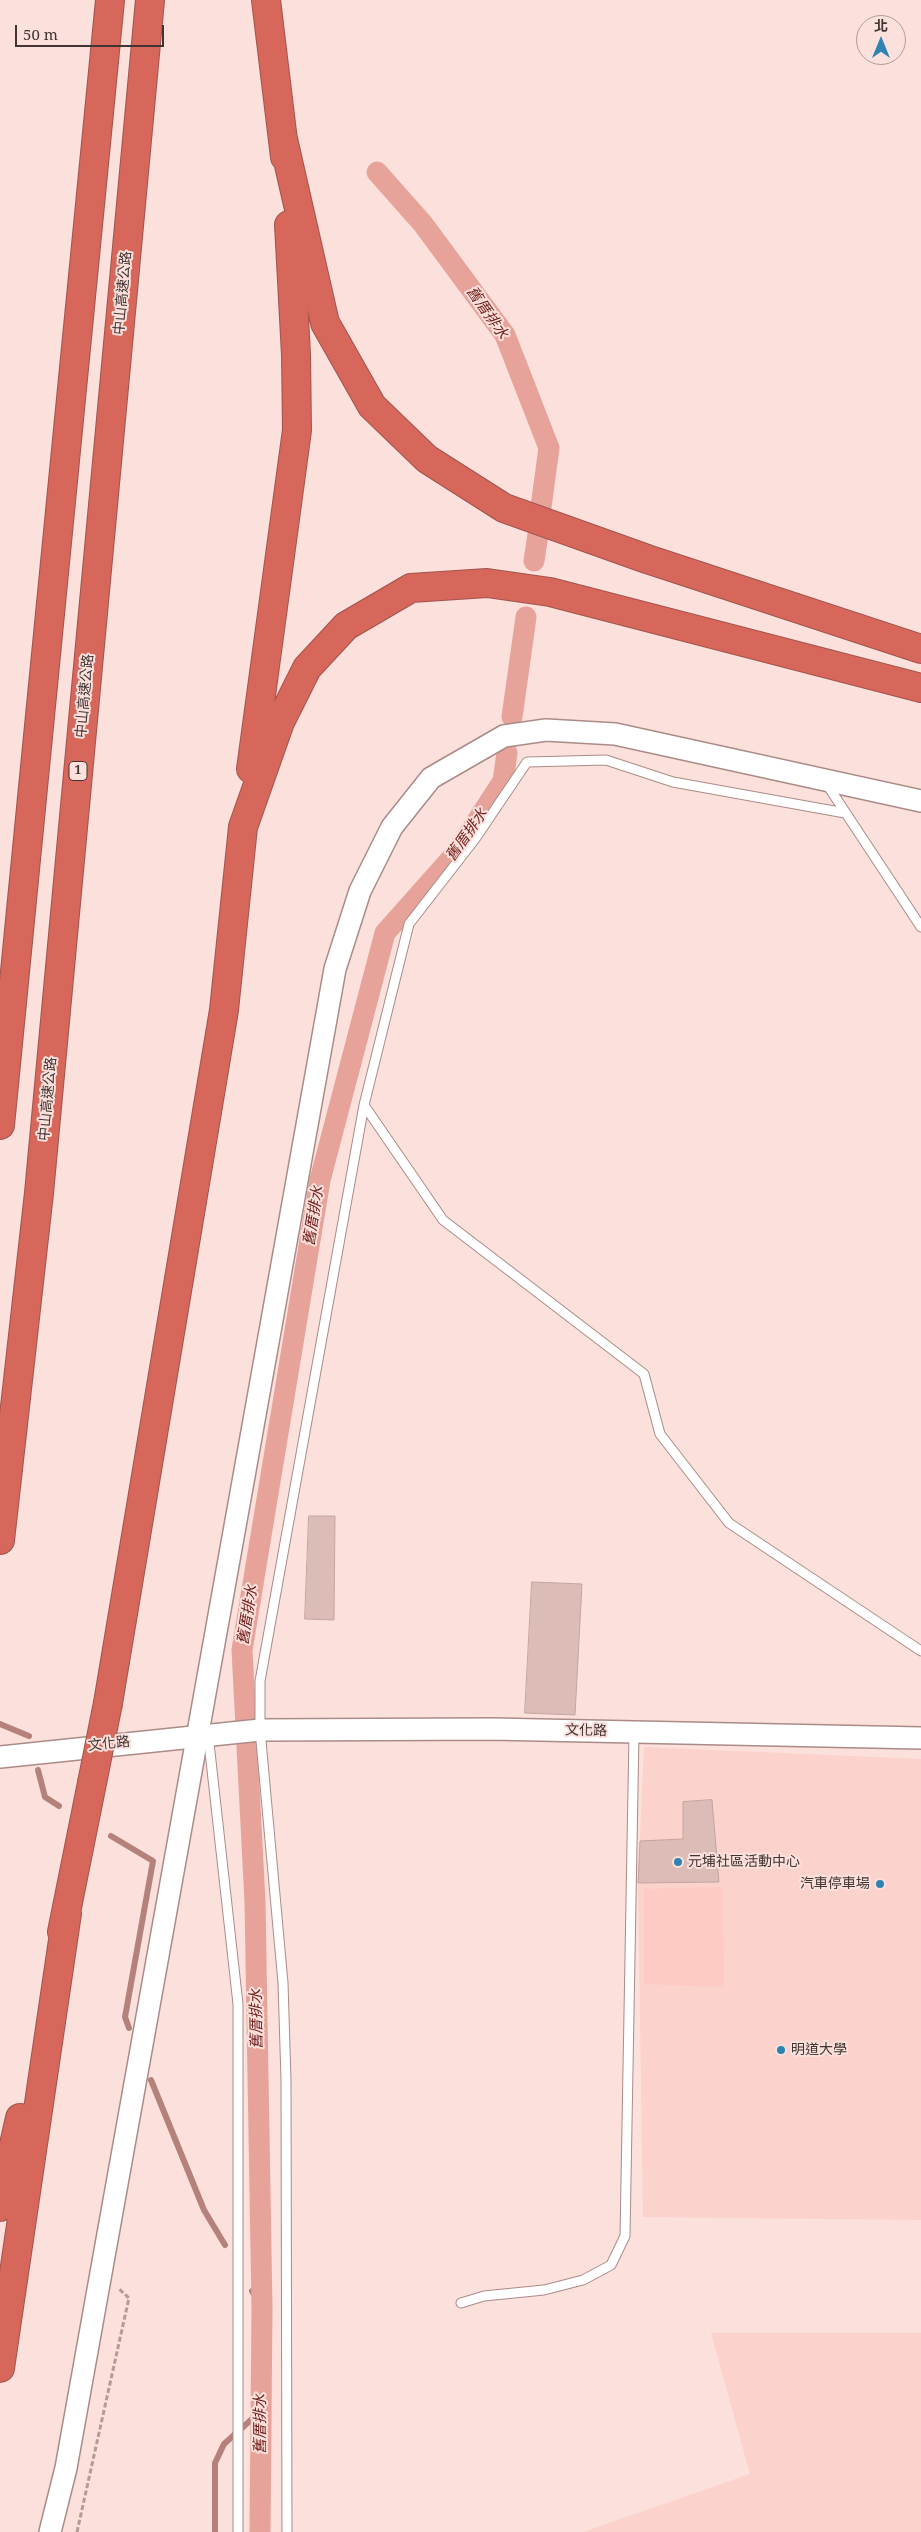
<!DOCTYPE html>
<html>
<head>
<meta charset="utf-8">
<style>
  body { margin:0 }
  #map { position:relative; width:921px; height:2532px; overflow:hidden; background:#fbe0dc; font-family:"Noto Serif","Noto Sans TC",serif }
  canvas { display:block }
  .north { position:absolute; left:856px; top:15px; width:50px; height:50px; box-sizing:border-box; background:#fbe0dc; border:1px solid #b19b98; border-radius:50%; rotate:0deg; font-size:14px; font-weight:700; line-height:20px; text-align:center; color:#413432 }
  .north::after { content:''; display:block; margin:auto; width:18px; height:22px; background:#2e83b3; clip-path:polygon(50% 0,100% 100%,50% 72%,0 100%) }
  .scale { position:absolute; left:15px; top:25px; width:149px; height:22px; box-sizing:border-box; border:2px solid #413432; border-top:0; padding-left:6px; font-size:15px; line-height:18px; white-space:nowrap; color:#413432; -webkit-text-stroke:4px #fbe0dc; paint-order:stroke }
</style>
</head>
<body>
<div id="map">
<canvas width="921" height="2532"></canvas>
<div class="north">北</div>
<div class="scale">50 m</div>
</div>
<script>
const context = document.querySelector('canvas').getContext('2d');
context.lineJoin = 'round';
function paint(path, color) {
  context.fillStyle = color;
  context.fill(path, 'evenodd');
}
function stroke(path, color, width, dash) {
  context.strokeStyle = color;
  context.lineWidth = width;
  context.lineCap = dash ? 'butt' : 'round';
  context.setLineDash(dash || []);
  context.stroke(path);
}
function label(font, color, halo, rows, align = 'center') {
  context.font = font + ' "Noto Serif","Noto Sans TC",serif';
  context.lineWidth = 4;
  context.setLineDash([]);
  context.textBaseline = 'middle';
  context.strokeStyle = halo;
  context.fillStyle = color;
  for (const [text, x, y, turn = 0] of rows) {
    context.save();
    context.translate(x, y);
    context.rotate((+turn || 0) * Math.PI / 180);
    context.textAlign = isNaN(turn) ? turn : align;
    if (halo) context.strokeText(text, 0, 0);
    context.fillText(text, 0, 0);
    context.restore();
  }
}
paint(new Path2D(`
  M 644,1747 L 921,1759 L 921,2220 L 643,2217 L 638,1883 Z
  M 711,2333 L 921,2333 L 921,2532 L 583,2532 L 750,2474 Z`), '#fcd2cc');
paint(new Path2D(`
  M 723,1887 L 724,1987 L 644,1984 L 644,1889 Z`), '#fdcac4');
stroke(new Path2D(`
  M 0,1724 L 29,1736
  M 38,1770 L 45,1797 L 59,1806
  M 111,1836 L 153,1861 L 125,2017 L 129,2028
  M 151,2080 L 204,2210 L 225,2245
  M 252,2291 L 262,2308
  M 215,2532 L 215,2463 L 224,2444 L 261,2411`), '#b5827b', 6);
stroke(new Path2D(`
  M 377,172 L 423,224 L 505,335 L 549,448 L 541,507
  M 534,561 L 538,534
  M 512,717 L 526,617
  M 260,2532 L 262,2308 L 255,1902 L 242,1650 L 320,1180 L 385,933 L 457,852 L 503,781 L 507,753`), '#e7a39a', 21);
const building = new Path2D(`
  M 309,1516 L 335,1516 L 334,1620 L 305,1619 Z
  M 532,1582 L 582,1584 L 575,1715 L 525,1713 Z
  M 712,1800 L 719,1882 L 638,1883 L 640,1841 L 683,1839 L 683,1802 Z`);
paint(building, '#dcbcb7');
stroke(building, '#c5a5a1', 1);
const service = new Path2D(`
  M 826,783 L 921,927
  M 364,1105 L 443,1220 L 644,1374 L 660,1434 L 729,1523 L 921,1651
  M 208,1734 L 238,2004 L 238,2532
  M 461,2303 L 484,2296 L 544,2290 L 583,2280 L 611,2265 L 625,2236 L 634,1733
  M 287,2532 L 286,2080 L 283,1983 L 260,1730 L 260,1681 L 364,1105 L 409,924 L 475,839 L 527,762 L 606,760 L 673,782 L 845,813`);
const tertiary = new Path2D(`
  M 0,1757 L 260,1730 L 492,1729 L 921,1738
  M 50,2532 L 66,2468 L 335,969 L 360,891 L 392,827 L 431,778 L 504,736 L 546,730 L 615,734 L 921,801`);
const motorway = new Path2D(`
  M 266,0 L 285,157
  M 283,139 L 325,323 L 372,406 L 427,459 L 504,508 L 647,559 L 921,649
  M 251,769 L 297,430 L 296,355 L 289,225
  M 0,1125 L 110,0
  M 0,1540 L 39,1193 L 150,0
  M 108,1703 L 224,1010 L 243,827 L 280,722 L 307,668 L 346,626 L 411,588 L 487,583 L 550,592 L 921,688
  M 62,1932 L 92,1783
  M 0,2207 L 20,2118
  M 0,2368 L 67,1913`);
stroke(service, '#aa8b87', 11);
stroke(tertiary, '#aa8b87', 24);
stroke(motorway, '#a2544d', 30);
stroke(new Path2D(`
  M 77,2532 L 129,2298 L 119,2289`), '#b19c99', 3, [5, 2.5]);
stroke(service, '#fff', 9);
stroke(tertiary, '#fff', 21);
stroke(motorway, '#d7665b', 28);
const motorwayBridge = new Path2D(`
  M 92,1783 L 108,1703`);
stroke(motorwayBridge, '#a2544d', 30, []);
stroke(motorwayBridge, '#d7665b', 28);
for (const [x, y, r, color] of [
  [678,1862,5,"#2e83b3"],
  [880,1884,5,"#2e83b3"],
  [781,2050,5,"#2e83b3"]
]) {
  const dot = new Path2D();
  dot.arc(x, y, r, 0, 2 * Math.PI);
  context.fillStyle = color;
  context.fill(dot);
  stroke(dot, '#fbe0dc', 2);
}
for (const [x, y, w] of [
  [78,771,18]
]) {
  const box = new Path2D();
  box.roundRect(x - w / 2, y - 9.5, w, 19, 4);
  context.fillStyle = '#fbe0dc';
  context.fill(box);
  stroke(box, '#413432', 1);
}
label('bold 12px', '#413432', null, [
  ["1",78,771]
]);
label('14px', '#413432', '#fbe0dc', [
  ["中山高速公路",123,293,-85],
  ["中山高速公路",85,696,-85],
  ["中山高速公路",48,1099,-85],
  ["文化路",586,1731,1],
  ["文化路",109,1744,-6]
]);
label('14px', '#413432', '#fbe0dc', [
  ["元埔社區活動中心",688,1862],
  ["汽車停車場",870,1884,"right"],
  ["明道大學",791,2050]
], 'left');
label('italic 15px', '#6e1e1a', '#fbe0dc', [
  ["舊厝排水",487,313,55],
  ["舊厝排水",467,835,-55],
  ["舊厝排水",314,1216,-81],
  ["舊厝排水",248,1615,-81],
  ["舊厝排水",257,2019,-91],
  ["舊厝排水",261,2424,-90]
]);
</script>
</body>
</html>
